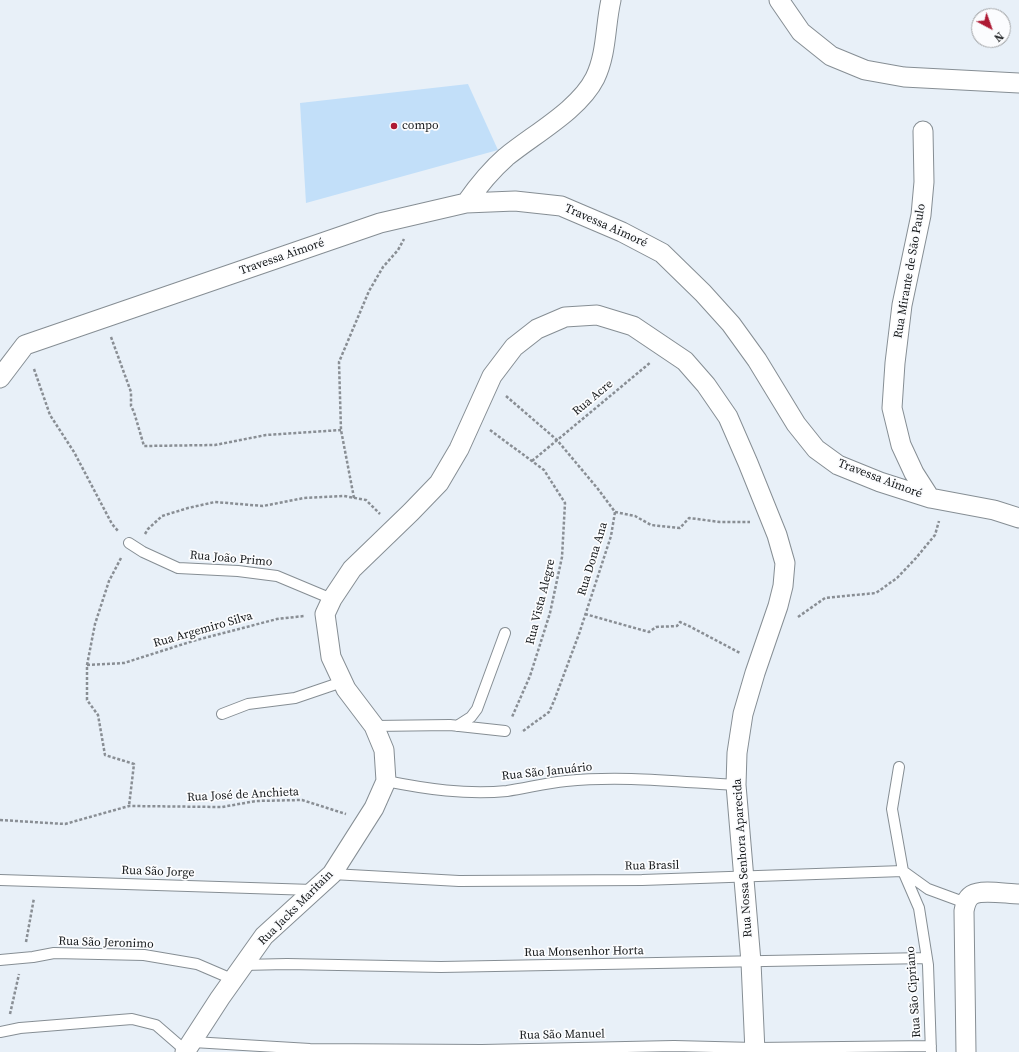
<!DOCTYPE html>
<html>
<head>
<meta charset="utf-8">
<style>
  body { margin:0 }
  #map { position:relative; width:1019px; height:1052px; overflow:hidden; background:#e8f0f8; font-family:"Source Serif 4",serif }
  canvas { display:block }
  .north { position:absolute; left:971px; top:8px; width:40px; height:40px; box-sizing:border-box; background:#fbfcfe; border:1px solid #9fa1a3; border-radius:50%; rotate:139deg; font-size:11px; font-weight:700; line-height:16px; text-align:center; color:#15181a }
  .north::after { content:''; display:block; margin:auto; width:14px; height:18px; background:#ae1a34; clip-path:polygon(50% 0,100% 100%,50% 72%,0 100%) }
</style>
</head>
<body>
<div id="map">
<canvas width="1019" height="1052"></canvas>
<div class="north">N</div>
</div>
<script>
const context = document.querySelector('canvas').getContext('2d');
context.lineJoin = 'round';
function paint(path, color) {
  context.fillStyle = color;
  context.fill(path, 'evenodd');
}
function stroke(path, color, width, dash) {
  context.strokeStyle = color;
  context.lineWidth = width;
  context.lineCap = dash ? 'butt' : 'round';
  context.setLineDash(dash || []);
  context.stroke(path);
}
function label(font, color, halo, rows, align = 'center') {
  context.font = font + ' "Source Serif 4",serif';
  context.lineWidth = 3.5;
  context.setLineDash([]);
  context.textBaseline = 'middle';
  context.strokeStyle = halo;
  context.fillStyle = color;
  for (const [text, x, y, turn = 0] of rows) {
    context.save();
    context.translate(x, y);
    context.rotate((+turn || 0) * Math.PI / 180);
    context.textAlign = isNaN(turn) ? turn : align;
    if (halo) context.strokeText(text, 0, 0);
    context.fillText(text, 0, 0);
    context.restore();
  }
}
paint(new Path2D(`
  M 468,84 L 498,150 L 306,203 L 300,103 Z`), '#c2dff9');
const lane = new Path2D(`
  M 129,543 L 143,552 L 178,568 L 238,571 L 277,576 L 332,599
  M 222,714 L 248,704 L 295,698 L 342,682
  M 374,726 L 450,725 L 505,731
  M 457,726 L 471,717 L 477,709 L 505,633
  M 899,767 L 892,809 L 903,871 L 919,908 L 928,965 L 931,1052
  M 386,781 C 426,789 466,795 507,791 C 527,788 546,783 566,781 C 622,775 680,782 736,785
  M 332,874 L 459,881 L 642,880 L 903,871 L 928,889 L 966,903
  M 0,880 L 313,890
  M 0,960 L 33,957 L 54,953 L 144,955 L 197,964 L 232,979
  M 242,965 L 287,964 L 441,967 L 927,958
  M 0,1032 L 20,1028 L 132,1019 L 156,1025 L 186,1051
  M 193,1042 L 310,1049 L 482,1050 L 674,1046 L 755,1048 L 931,1046`);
const street = new Path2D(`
  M 779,0 L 801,32 L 831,56 L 865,70 L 904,77 L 1019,83
  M 923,131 L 924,182 L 921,215 L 902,305 L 895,363 L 892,408 L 901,445 L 914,473 L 930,498
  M 466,203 C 478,186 490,171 506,157 C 534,134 579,110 595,78 C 607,53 605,26 611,0
  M 0,378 L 25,345 L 380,223 L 466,203 L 515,201 L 561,206 L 622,232 L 662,253 L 703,293 L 731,324 L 757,360 L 796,424 L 816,449 L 838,465 L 880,482 L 930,498 L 994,510 L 1019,518
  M 185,1052 L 220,998 L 264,936 L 332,874 L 374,808 L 386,781 L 384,750 L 374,726 L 346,689 L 331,657 L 325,614 L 332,599 L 352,569 L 411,512 L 439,483 L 459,449 L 492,376 L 514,347 L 537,329 L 565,317 L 597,315 L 633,326 L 685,361 L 706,385 L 728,417 L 748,463 L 777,535 L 785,563 L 783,586 L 778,606 L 755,673 L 743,714 L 737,753 L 736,785 L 751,962 L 755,1052
  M 966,1052 L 964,911 C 965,905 966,899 972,895 C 982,889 1007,894 1019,894`);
stroke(lane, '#868e94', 12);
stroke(street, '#868e94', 21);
stroke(new Path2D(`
  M 111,337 L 131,392 L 131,406 L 134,412 L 144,446 L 215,445 L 266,435 L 341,430
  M 34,369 L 50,415 L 74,452 L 112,524 L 118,531
  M 506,396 L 557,440 L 598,489 L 615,512 L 611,536 L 579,634 L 554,701 L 549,712 L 523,731 L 521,731
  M 490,430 L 544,470 L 565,503 L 562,557 L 550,613 L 530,676 L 512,717
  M 532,461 L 651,362
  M 354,498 L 341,430 L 339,362 L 369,291 L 383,267 L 398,250 L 404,239
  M 615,512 L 635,516 L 651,525 L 680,528 L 689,518 L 720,522 L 750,522
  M 145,534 L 148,529 L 162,516 L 188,508 L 215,502 L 263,506 L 304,498 L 344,496 L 366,500 L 380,514
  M 121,558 L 109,581 L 95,624 L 87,665 L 87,700 L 98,715 L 105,755 L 134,764 L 129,806
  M 585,614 L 649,632 L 656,627 L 677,626 L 680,622 L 689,626 L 740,653
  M 798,617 L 825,598 L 876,593 L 897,578 L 916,558 L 935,535 L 939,521
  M 87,665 L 124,663 L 193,641 L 277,619 L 304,616
  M 0,820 L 65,824 L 129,806 L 222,807 L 256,801 L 302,800 L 346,814
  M 26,942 L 34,898
  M 10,1014 L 19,974`), '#898e94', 2.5, [3, 2]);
stroke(lane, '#fff', 10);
stroke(street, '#fff', 19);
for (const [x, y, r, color] of [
  [394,126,4,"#ae1a34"]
]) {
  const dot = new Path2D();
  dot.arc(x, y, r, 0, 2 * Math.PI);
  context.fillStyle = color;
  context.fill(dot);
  stroke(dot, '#fbfcfe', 1.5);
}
label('12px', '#15181a', '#fbfcfe', [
  ["compo",402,126]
], 'left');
label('12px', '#15181a', '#fbfcfe', [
  ["Travessa Aimoré",606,226,24],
  ["Travessa Aimoré",282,257,-19],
  ["Rua Mirante de Sāo Paulo",910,271,-80],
  ["Rua Acre",593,398,-40],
  ["Travessa Aimoré",880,479,21],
  ["Rua João Primo",231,559,5],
  ["Rua Dona Ana",593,559,-73],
  ["Rua Vista Alegre",541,602,-76],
  ["Rua Argemiro Silva",203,630,-16],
  ["Rua São Januário",547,772,-6],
  ["Rua José de Anchieta",243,795,-3],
  ["Rua Nossa Senhora Aparecida",743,858,-94],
  ["Rua Brasil",652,866,-1],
  ["Rua São Jorge",158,872,2],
  ["Rua Jacks Maritain",296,908,-45],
  ["Rua São Jeronimo",106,943,2],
  ["Rua Monsenhor Horta",584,952,-1],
  ["Rua São Cipriano",914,992,-94],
  ["Rua São Manuel",562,1035,-1]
]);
</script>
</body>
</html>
